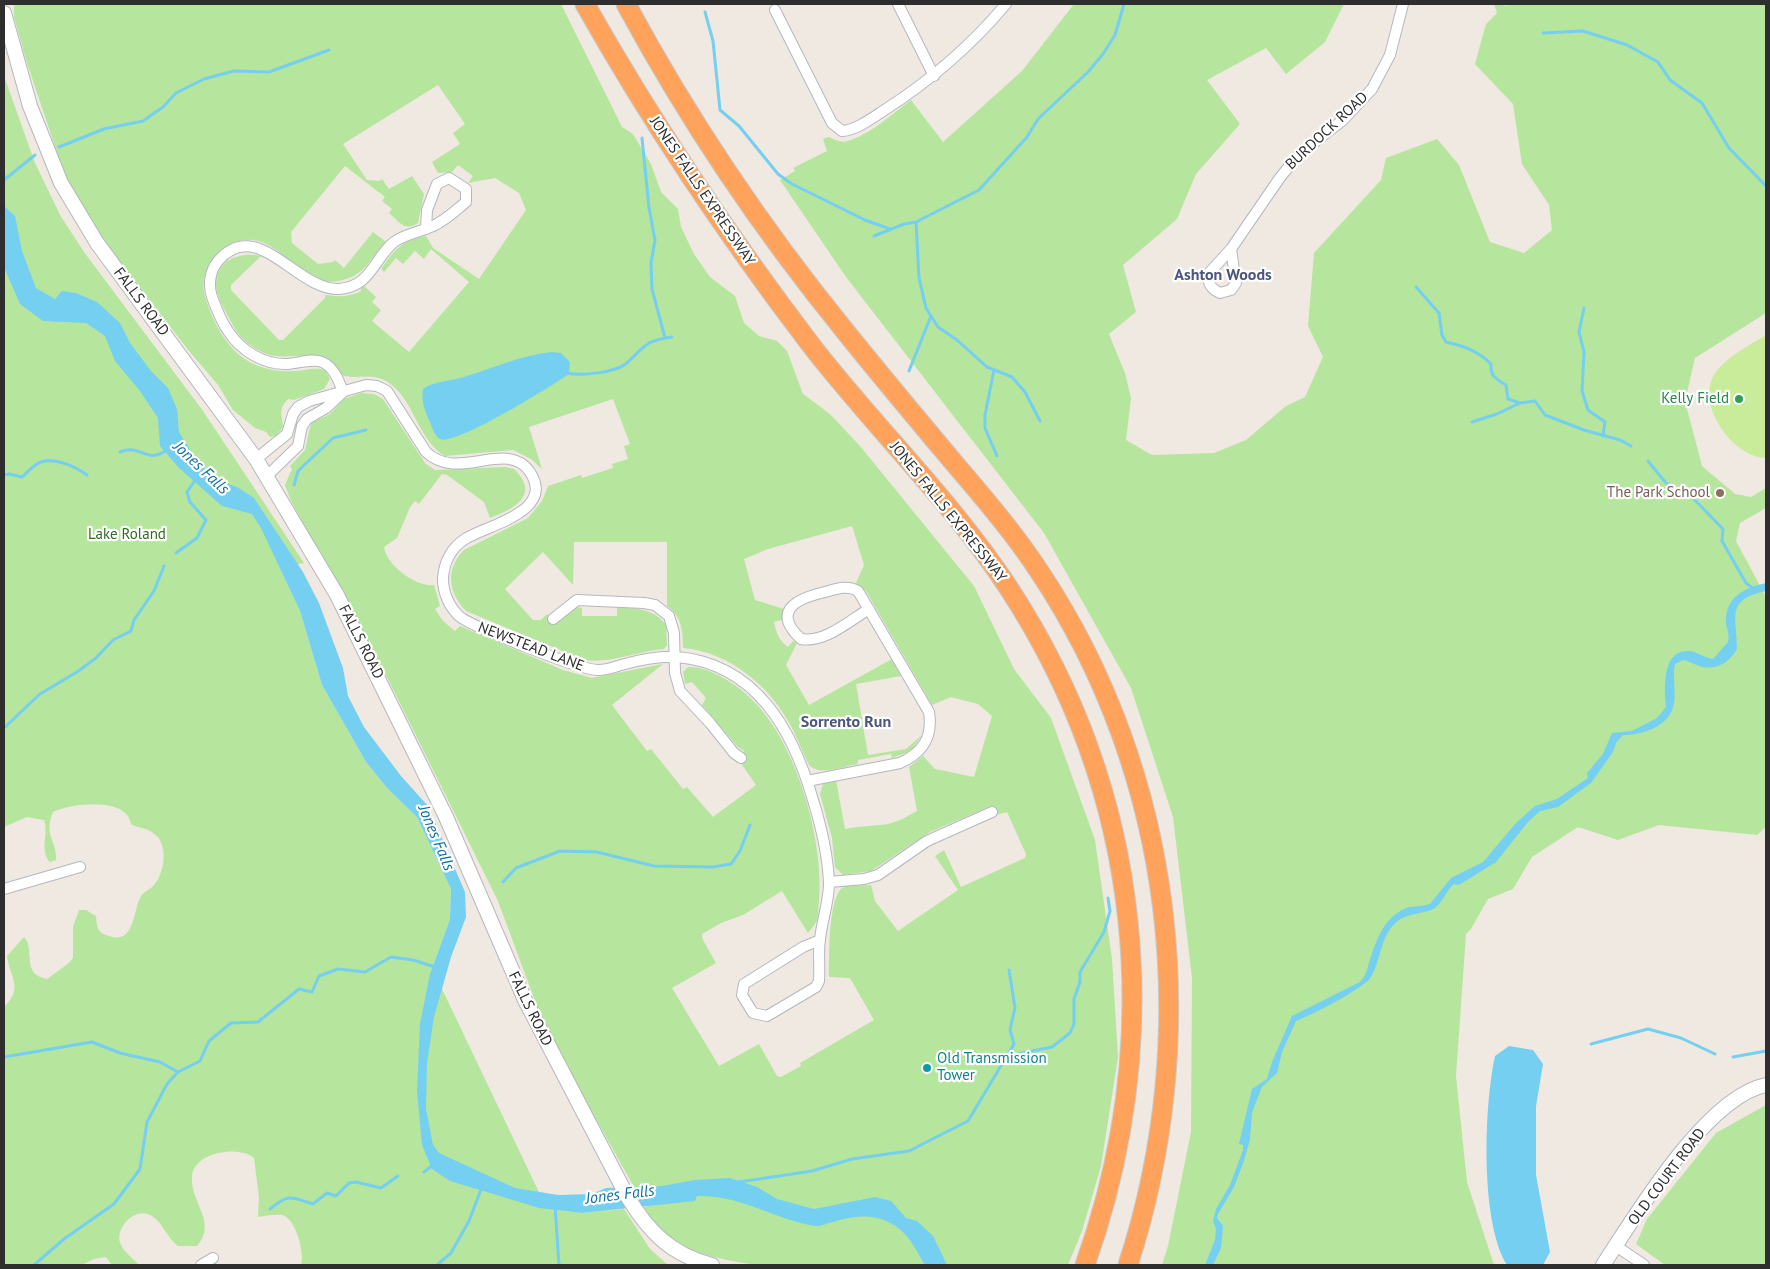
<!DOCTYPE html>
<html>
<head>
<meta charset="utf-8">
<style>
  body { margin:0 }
  #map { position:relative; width:1770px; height:1269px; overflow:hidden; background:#efe9e1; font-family:"PT Sans",sans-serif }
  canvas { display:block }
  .frame { position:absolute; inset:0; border:5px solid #2e2e2e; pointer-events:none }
</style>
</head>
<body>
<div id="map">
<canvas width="1770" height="1269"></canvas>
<div class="frame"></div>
</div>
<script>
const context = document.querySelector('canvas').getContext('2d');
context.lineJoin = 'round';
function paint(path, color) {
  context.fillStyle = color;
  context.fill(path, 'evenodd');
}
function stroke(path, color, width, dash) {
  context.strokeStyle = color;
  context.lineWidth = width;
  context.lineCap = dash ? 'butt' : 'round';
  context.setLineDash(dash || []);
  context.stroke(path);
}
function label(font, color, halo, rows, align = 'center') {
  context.font = font + ' "PT Sans",sans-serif';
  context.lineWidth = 4.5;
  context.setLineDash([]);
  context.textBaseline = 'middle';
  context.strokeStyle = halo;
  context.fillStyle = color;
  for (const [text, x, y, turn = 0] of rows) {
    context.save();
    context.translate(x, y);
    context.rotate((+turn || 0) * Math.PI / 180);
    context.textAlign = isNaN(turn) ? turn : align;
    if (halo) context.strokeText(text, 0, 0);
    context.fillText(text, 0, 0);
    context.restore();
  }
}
paint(new Path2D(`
  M 14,4 L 561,4 L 622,127 L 633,134 L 651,164 L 661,192 L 678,209 L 681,227 L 694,254 L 710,277 L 735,296 L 744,323 L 759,336 L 777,341 L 787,351 L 803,394 L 830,414 L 860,446 L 974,586 L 1014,669 L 1051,718 L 1095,840 L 1112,959 L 1118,1057 L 1101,1166 L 1082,1231 L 1068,1265 L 755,1265 C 704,1256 675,1252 642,1208 L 648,1206 L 641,1187 L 634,1187 L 545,1028 L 498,901 L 388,679 L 291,501 L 285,485 L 292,469 L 290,466 L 305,450 L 311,423 L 330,414 L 344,399 L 361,393 L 374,394 L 383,399 L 425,463 L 435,470 L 505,467 L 514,469 C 541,495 514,509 490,518 L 484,502 L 447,475 L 442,474 L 419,504 L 415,501 L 410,507 L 397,538 L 384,547 C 387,566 416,587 434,585 L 440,606 L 435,609 L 443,621 L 455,631 L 460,626 L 563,670 L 592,678 L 663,664 L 612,705 L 647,751 L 651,749 L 683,789 L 687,787 L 713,817 L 756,785 L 740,762 L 744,751 L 738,747 L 702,705 L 706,698 L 692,682 L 685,684 L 683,672 L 688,667 C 716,667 748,692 764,713 C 800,758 824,845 819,901 C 818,907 819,915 817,920 C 815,925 811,929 808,933 L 782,891 L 743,915 L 721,923 L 702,934 L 703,940 L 716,963 L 672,988 L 719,1066 L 759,1044 L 777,1076 L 781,1077 L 801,1066 L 800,1063 L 874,1020 L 850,978 L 829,977 C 829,961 828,893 844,887 C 851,884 864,886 871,885 L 875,901 L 898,931 L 958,890 L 935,856 L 944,850 L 961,887 L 1025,858 L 1026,854 L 1007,812 L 996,815 L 991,806 L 930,832 L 871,871 L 843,875 L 835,867 L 832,838 L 820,794 L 823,784 L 836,780 L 845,829 C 859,826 873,826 888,824 C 898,822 908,816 917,811 L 909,767 L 923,756 L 935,769 L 974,777 L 992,716 L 978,704 L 951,697 L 932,705 L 866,591 L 856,583 L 864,565 L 852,526 L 768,549 L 744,559 L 755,600 L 784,609 L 782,620 L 774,622 C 776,632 779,641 788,647 L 793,641 L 797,643 L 786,665 L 809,705 L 892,659 L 901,676 L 856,684 L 868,755 L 906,749 L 922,735 L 911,751 L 892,758 L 891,754 L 858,760 L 858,764 C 845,766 821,776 810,766 C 807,763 796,735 792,728 C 771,687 730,652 683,648 C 683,632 682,616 667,606 L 667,542 L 574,542 L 573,585 L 543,552 L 505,589 L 533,620 L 541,620 L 547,614 L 554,623 L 576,607 L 582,608 L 582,616 L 617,616 L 617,608 C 635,608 654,608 666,625 L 667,645 L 664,649 C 638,651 610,664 584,660 L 466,611 C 448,592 445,569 464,550 L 528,518 L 542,501 L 548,486 L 581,475 L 582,478 L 613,468 L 612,464 L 628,459 L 624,446 L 630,444 L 613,399 L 529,427 L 542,469 L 531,459 L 513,450 L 445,456 C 417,440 414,397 386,381 C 372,373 356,380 341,375 C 329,344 295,361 270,355 C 258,351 250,346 241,337 C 236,332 233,325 229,318 C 224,309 217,297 216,286 C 215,260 240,251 261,256 L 231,285 L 231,290 L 279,340 L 283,340 L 325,298 L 325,295 C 338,297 350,297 361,291 L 361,287 L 364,286 L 376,297 L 372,302 L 381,310 L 372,321 L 409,352 L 469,282 L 431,249 L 424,259 L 415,251 L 403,264 L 396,258 L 384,272 L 381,269 C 395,249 401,241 426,236 L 433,248 L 479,279 L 526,210 L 519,193 L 495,178 L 468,183 L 473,176 L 458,165 L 452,172 L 438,173 L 432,162 L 460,144 L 453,133 L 465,124 L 438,85 L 343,144 L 367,180 L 379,181 L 382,179 L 389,189 L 412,176 L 424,194 L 418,223 C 404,232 400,222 389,213 L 392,209 L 382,201 L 385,197 L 345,166 L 291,232 L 292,243 L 318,264 L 333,262 L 335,260 L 344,268 L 373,232 L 386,242 C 369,259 365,277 338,281 C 305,287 286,248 258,241 C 225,233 195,269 206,300 C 212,318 220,335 233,349 C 248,366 273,373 296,371 C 307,370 314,367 325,370 L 330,379 L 324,389 L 294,400 L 288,399 C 278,410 282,414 283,427 L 276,436 L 270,437 L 266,432 L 255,428 L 233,410 L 218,385 L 189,351 L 100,236 L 66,179 L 26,60 L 14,17 Z
  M 1074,4 L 1344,4 L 1325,42 L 1286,74 L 1266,48 L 1207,80 L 1240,124 L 1196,174 L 1177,219 L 1123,265 L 1136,312 L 1109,334 L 1125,373 L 1131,398 L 1126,440 L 1152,455 L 1214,453 L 1246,440 L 1286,406 L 1305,397 L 1323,357 L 1308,326 L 1314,253 L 1381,180 L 1386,158 L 1437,139 L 1459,165 L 1490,242 L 1524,253 L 1552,230 L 1549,205 L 1522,164 L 1513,104 L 1475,64 L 1486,24 L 1497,13 L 1494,4 L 1504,4 L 1505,6 L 1511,4 L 1766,4 L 1766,313 L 1695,358 L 1685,401 L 1702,466 L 1735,494 L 1751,497 L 1766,488 L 1766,508 L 1740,523 L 1736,541 L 1766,597 L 1766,827 L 1757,835 L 1659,825 L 1618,840 L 1578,827 L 1532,857 L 1513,889 L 1488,899 L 1471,929 L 1466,934 L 1456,1076 L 1467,1182 L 1494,1265 L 1162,1265 L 1168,1246 L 1191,1132 L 1192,978 L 1173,817 L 1131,688 L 1044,533 L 846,277 L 780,180 L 795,171 L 793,168 L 827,151 L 823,139 L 829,137 C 835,140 841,143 848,141 C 871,134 892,114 911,100 L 943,142 L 1022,71 Z
  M 4,76 L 35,163 L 60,215 L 84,252 L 203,411 L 304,563 L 280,568 L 300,611 L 322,685 L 366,762 L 387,788 L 417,817 L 451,889 L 450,919 L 432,968 L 547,1209 L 582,1213 L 624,1209 L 650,1249 L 668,1265 L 301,1265 C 305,1254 296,1218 282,1215 C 275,1214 265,1216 258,1217 L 259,1197 L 254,1158 C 239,1145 194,1152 192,1176 C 190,1203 218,1222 197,1246 L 178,1246 C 167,1238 163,1223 152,1216 C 136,1205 113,1228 121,1245 C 124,1252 134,1259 139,1265 L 112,1265 L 106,1257 L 94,1259 L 82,1265 L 4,1265 L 4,1007 C 24,988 10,978 7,956 L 24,937 C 36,950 20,974 47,979 L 69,963 L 73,958 L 73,927 L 79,910 L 86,910 L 96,916 C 97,927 97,933 109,936 C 134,945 133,912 140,898 C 143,891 150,890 154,885 C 165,873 169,842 153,833 C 147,828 139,828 132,825 C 130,822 129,816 126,814 C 113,799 70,804 53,812 C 43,836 57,839 56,860 L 50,862 C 39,851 49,834 44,820 L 27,817 L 4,827 Z
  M 1766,1105 L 1766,1265 L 1665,1265 L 1636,1244 L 1647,1219 L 1716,1133 Z`), '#b6e59e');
paint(new Path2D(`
  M 1766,335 L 1766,458 C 1733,457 1696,406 1714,375 C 1725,357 1749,346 1766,335 Z`), '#c9ec9a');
paint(new Path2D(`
  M 4,206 L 15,216 L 22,251 L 36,288 L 55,299 L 62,291 L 76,293 L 97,302 L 120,323 L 130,343 L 151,371 L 168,388 L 177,409 L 179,432 L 197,461 L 216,480 L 237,487 L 254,498 L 303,572 L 319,603 L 343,668 L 348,696 L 364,727 L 401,776 L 428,806 L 465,892 L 466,917 L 451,957 L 434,1017 L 427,1063 L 426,1109 L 433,1145 L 439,1153 L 515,1188 L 558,1195 L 592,1194 L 606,1188 L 662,1186 L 695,1180 L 730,1178 L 757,1187 L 777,1199 L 814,1209 L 875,1197 L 891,1201 L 906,1218 L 917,1221 L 933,1236 L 947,1265 L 925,1265 C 916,1250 908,1232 892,1224 C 873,1213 853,1216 833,1222 C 827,1223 820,1227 815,1226 C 773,1219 742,1195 697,1196 L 695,1201 L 582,1213 L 539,1208 L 490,1193 L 450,1181 L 432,1169 L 422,1145 L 417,1091 L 420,1024 L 430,974 L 450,919 L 451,889 L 417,817 L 387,788 L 366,762 L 322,685 L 300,611 L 261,528 L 252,514 L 222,506 L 179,468 L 160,446 L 158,418 L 140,391 L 115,361 L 105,336 L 86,323 L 43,321 L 20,304 L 4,267 Z
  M 552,352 L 561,353 L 570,362 L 569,374 C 553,385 454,447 440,439 C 435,436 432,428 430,422 C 425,412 421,401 423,389 C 434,381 451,381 464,377 C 493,368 522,355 552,352 Z
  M 1766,583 L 1766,591 C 1725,600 1737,616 1737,649 C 1729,663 1716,671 1699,666 C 1693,664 1689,661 1683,660 L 1675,664 C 1672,678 1677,694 1673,708 C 1666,728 1641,735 1623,735 L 1616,743 L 1613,752 L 1591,783 L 1558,807 L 1540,811 L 1528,822 L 1496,862 L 1459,885 L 1454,884 C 1446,891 1443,902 1435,908 C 1424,914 1409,913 1399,920 C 1380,934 1382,958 1371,977 C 1363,989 1310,1016 1296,1021 L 1282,1052 L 1277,1073 L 1262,1087 L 1258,1097 L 1252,1113 L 1250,1139 L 1244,1161 L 1234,1187 L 1218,1214 L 1217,1218 L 1223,1226 L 1221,1248 L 1213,1265 L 1205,1265 L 1215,1240 L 1216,1229 L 1213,1221 L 1216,1209 L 1230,1185 L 1243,1150 L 1243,1145 L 1239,1144 L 1252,1089 L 1267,1079 L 1272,1062 L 1292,1016 L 1360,982 C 1368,973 1367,967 1371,957 C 1377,937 1387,913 1410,907 C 1417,906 1423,906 1430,904 L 1451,878 L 1483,862 L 1516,823 L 1535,806 L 1557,799 L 1588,778 L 1587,773 L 1603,754 L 1612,733 L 1632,731 L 1657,718 L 1666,707 C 1664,690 1662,651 1687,651 C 1697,651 1704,658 1713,659 L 1728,642 C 1730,636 1727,629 1726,623 C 1725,597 1744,588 1766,583 Z
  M 1509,1046 L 1533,1050 L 1543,1064 L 1536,1106 L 1536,1175 L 1550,1252 L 1543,1265 L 1507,1265 C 1480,1222 1484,1106 1495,1056 Z`), '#75cff0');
stroke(new Path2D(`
  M 705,12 L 713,41 L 720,110 L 739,126 L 778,174 L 792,184 L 865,220 L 890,229
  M 1543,33 L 1583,31 L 1627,45 L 1658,62 L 1670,80 L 1702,103 L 1729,148 L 1766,186
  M 642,138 L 649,208 L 655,240 L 651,263 L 652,289 L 665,338
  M 59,147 L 104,129 L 143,121 L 163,107 L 176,93 L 204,79 L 234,71 L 269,72 L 329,50
  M 4,180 L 35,155
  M 916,222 L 919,278 L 926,308 L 938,327 L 957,340 L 987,367 L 1012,377 L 1025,392 L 1040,421
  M 874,236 L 904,224 L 916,222 L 979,190 L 1027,137 L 1038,119 L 1088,72 L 1103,54 L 1115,35 L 1124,4
  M 1416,287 L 1439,313 L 1442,335 L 1446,342 C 1464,346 1478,351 1491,364 C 1490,376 1496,379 1506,385 L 1508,399 L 1520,403 L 1535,401 L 1545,415 L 1584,430 L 1620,440 L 1631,446
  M 1584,308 L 1579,332 L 1584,352 L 1582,391 L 1588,410 L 1605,422 L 1603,436
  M 994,370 L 985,415 L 985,428 L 997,456
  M 909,371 L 931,316
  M 567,373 C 581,376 615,373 627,363 C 646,345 645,341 672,337
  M 1472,422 L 1497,414 L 1520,403
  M 120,452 C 142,443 145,465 167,450
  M 1648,461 L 1666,483 L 1679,491 L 1687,492 L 1723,529 L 1722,541 L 1746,583 L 1754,589
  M 4,475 L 9,474 L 22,477 C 27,473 34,464 41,462 C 55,457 76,467 87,475
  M 294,485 L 298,471 L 333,438 L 366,430
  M 176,553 L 197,538 L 206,520 L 190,502 L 187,492 L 196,479
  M 4,728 L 40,694 L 77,672 L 96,658 L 113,640 L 131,631 L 134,620 L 154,591 L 164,566
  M 503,882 L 516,868 L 560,851 L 597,852 L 654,866 L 713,867 L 731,864 L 740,851 L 750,825
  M 1591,1044 L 1648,1029 L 1681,1038 L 1715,1054
  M 1008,1056 L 1052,1047 L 1070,1033 L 1074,1024 L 1074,999 L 1080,982 L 1080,972 L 1104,932 L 1110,911 L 1108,898
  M 4,1057 L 92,1042 L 120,1053 L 160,1062 L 178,1072
  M 1733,1057 L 1766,1051
  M 424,1172 L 433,1165
  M 737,1184 L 739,1182 L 812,1171 L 852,1159 L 909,1151 L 968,1121 L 1014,1044 L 1010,1030 L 1015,1008 L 1009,970
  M 555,1206 L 559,1265
  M 270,1209 C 290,1193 291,1197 313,1204 L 327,1193 L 336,1196 L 349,1183 L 356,1182 L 381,1188 L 398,1176
  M 34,1265 L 64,1239 L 114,1204 L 140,1169 L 147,1122 L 167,1084 L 178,1072 L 200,1061 L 209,1041 L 231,1023 L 258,1022 L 299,989 L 312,992 L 319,976 L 338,969 L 365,972 L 391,957 L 413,960 L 435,967
  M 437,1265 L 451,1253 L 469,1221 L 482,1187`), '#75cff0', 3);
const minor = new Path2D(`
  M 898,4 L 934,76
  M 775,10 L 832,123 L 842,131 C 856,130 871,119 883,111 C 930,81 970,47 1006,4
  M 1231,249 L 1236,283 L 1231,290 L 1220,293 C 1211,289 1207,283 1209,273 L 1231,249 L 1279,179 L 1298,155 L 1343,120 L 1372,89 L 1390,55 L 1403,4
  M 343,392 C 339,381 334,367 322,362 C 312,358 299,363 288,364 C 264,365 241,351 228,331 C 221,321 216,308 212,297 C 208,285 210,270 218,261 C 257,215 297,291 339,289 C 371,287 374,258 394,242 C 405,234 420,232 433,226 C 446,220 455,211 466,202 L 466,189 L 449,178 L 437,184 L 427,210 L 426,229
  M 256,459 L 287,434 L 293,414 L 298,407 L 309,401 L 366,385 L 377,386 L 387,391 L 426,452 C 458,483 507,438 530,472 C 556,512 487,525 465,539 C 451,548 444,563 443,578 C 443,593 449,606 459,616 C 472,627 582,671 599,670 C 607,670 614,667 621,665 C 639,660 659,656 677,657 C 757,664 793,731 813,800 C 821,826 828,855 829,883 C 829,902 822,920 820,939 C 818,952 820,967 819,981 L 816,987 L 767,1016 L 753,1013 L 742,995 L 744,984 L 803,947 L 820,940
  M 267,476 L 298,446 L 302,426 L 307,419 L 326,408 L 342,393
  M 553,619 L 577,600 L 644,603 L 655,605 L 669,616 L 674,633 L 675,673 L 680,691 L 710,723 L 734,753 L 741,758
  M 807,781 L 900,763 C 923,753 933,737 929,712 L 858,591 C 846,584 834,590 821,593 C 793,600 773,613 801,639 C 825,643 849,621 869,609
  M 829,882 L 864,879 L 878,875 L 927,841 L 992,812
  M 4,889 L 80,867
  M 1616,1246 L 1644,1265
  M 201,1265 L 213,1258`);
const secondary = new Path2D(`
  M 4,13 L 30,106 L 61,183 L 97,243 L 256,459 L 337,595 L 446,817 L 525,1000 L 627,1196 C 648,1231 671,1255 712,1265
  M 1603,1265 C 1636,1215 1706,1097 1766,1085`);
const motorway = new Path2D(`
  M 585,4 C 652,123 728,236 811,345 C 875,428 953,502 1010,590 C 1143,795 1166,1037 1085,1265
  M 626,4 C 688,119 762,229 845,331 C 881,376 918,420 955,464 C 984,498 1014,533 1039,571 C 1175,775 1203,1034 1128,1265`);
stroke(minor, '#b4b7c1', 12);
stroke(secondary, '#b4b7c1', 16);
stroke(motorway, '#c9c9c9', 21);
stroke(minor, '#fff', 10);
stroke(secondary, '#fff', 14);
stroke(motorway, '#ffa35c', 19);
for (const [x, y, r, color] of [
  [1739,399,5,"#2e9e5b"],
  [1720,493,5,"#8d6e63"],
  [927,1068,5,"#0f9aa8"]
]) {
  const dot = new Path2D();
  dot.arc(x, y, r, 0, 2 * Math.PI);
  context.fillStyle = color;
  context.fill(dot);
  stroke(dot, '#fff', 2);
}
label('15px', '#2e2e2e', '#fff', [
  ["BURDOCK ROAD",1327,131,-43],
  ["JONES FALLS EXPRESSWAY",702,191,56],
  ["FALLS ROAD",141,302,53],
  ["JONES FALLS EXPRESSWAY",948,512,51],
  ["FALLS ROAD",361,642,63],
  ["NEWSTEAD LANE",531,647,21],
  ["FALLS ROAD",530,1009,64],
  ["OLD COURT ROAD",1667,1177,-53]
]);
label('15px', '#27864d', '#fff', [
  ["Kelly Field",1729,399]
], 'right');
label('15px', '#785e54', '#fff', [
  ["The Park School",1710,493]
], 'right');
label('15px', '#2c6e1b', '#fff', [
  ["Lake Roland",127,535]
]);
label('15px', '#0d838f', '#fff', [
  ["Old Transmission",937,1059],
  ["Tower",937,1076]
], 'left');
label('bold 16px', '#4d5680', '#fff', [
  ["Ashton Woods",1223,275],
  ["Sorrento Run",846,722]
]);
label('italic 16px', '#0d6fa3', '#fff', [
  ["Jones Falls",201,468,43],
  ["Jones Falls",436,838,67],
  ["Jones Falls",620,1195,-7]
]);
</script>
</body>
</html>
